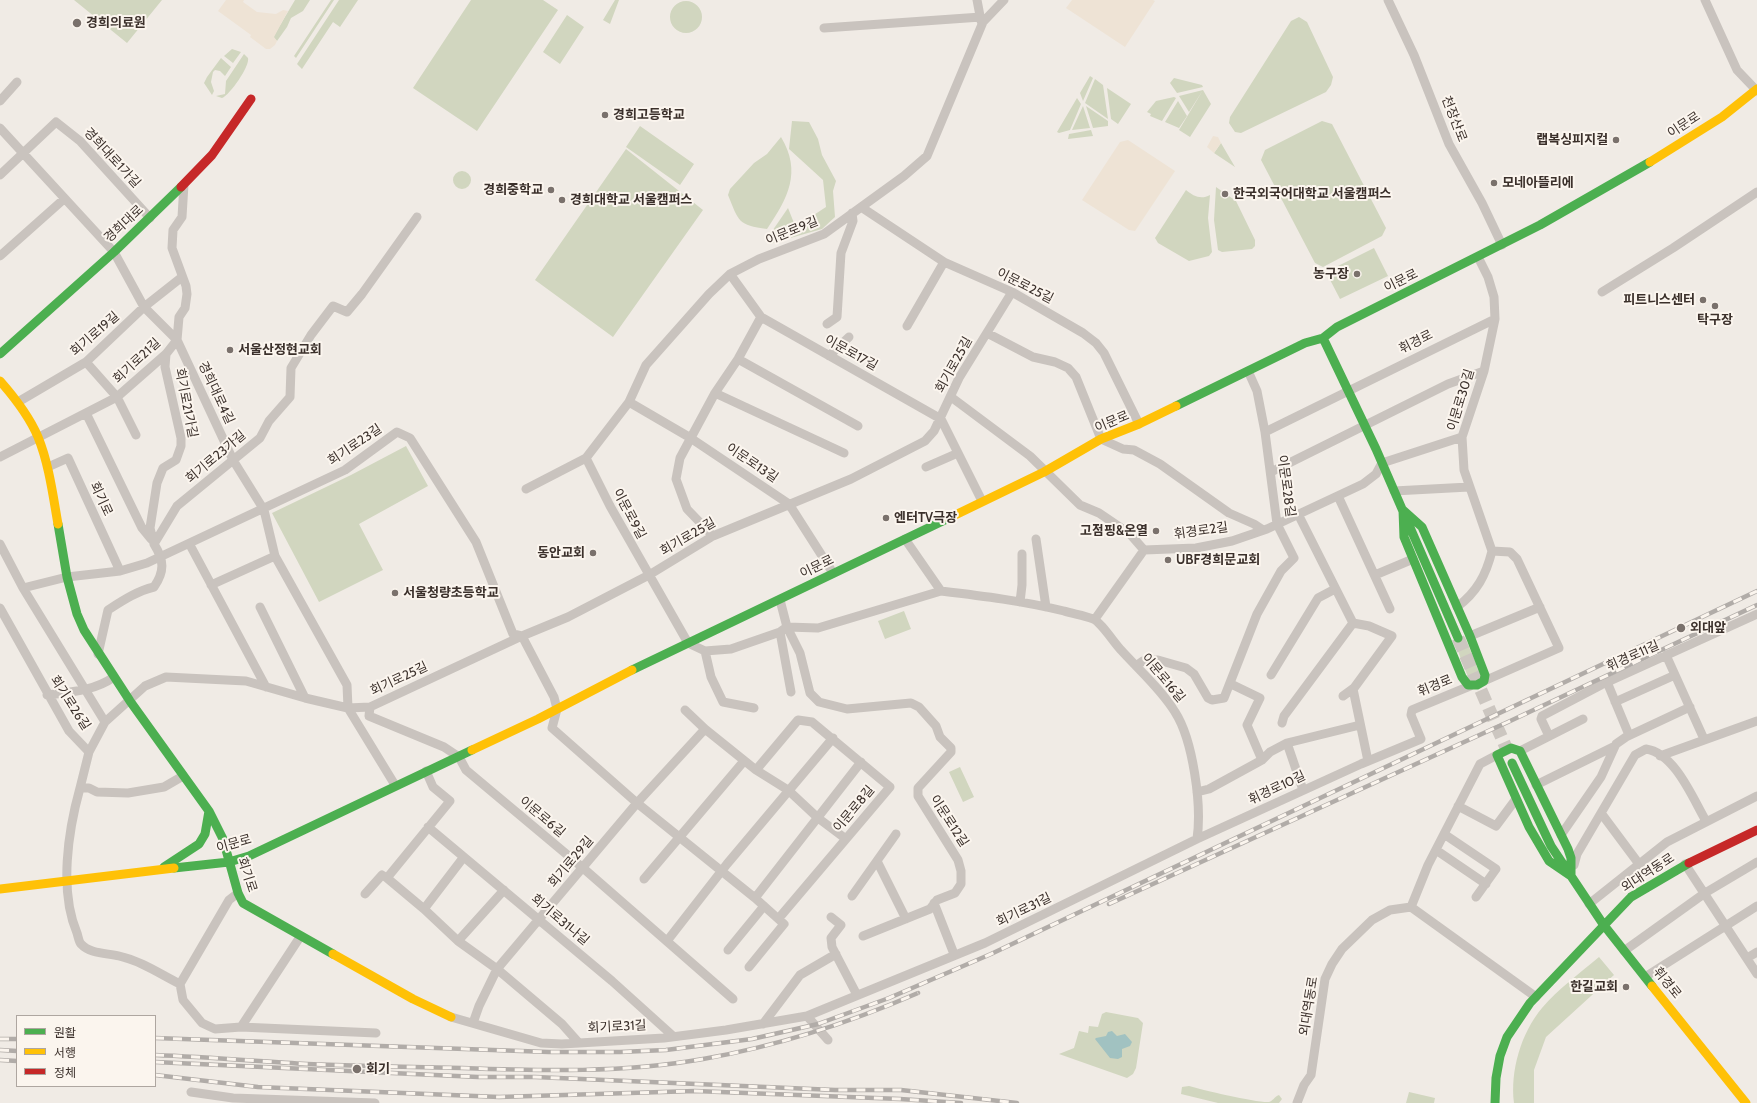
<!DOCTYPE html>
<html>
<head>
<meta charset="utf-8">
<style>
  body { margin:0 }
  #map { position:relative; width:1757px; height:1103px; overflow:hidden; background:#f0ebe5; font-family:Cabin,"Noto Sans KR",sans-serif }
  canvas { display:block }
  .legend { position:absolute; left:16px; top:1015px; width:140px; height:72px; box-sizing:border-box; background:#fbf5ee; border:1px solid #aea6a0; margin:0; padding:5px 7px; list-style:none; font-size:12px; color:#3b302b }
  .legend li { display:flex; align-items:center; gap:8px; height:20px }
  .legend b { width:20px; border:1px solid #aea6a0 }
</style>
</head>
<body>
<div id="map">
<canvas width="1757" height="1103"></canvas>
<ul class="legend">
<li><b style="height:5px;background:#4caf50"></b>원활</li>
<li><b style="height:5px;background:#ffc107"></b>서행</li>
<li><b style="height:5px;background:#c62828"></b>정체</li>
</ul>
</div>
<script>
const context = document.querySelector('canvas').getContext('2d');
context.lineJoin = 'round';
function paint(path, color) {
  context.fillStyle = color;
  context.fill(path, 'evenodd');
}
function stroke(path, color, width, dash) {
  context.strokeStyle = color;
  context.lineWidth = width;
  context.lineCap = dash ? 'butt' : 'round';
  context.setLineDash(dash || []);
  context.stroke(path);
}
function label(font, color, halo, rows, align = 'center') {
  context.font = font + ' Cabin,"Noto Sans KR",sans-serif';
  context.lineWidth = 4;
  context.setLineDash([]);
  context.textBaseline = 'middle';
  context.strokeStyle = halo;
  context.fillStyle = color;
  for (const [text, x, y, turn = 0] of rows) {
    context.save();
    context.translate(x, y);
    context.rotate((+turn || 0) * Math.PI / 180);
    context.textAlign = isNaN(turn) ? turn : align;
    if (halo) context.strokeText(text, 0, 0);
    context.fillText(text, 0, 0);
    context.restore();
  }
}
paint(new Path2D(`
  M 74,0 L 162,0 L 127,43 Z
  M 295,0 L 310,0 L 303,11 L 291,18 L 287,27 L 277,41 L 273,37 Z
  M 331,0 L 334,0 L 296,58 L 294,56 Z
  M 339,0 L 358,0 L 340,27 L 333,22 L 302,69 L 297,64 Z
  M 471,0 L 543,0 L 558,10 L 477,131 L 413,88 Z
  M 615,0 L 619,0 L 610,24 L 603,20 Z
  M670 17a16 16 0 1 1 32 0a16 16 0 1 1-32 0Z
  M 567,15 L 584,27 L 560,64 L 543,52 Z
  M 1299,17 L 1307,22 L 1333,77 L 1331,85 L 1326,92 L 1241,133 L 1235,132 L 1229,123 L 1230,117 L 1291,21 Z
  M 232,49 L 241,52 L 233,63 L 224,56 Z
  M 244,54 L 248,58 C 250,66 230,95 222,98 L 216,96 L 225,94 L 226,81 Z
  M 221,58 L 231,67 L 225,76 L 220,71 L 215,70 L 213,72 L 211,82 L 214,91 L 212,95 L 204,83 L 207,77 Z
  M 1090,76 L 1093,78 L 1083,101 L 1080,93 Z
  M 1174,78 L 1202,85 L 1203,87 L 1177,93 L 1170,83 Z
  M 1095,79 L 1103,85 L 1108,119 L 1085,103 Z
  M 1107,88 L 1131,104 L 1118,124 L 1111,119 Z
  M 1203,90 L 1211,104 L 1190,137 L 1179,130 Z
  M 1203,90 L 1189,112 L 1179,96 Z
  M 1174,97 L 1176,98 L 1162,121 L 1150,116 L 1151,114 L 1147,112 L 1156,101 Z
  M 1077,98 L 1081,104 L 1070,130 L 1059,133 L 1057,132 Z
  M 1178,101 L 1187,116 L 1179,128 L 1165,122 Z
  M 1083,106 L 1090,128 L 1072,130 Z
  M 1086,106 L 1108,121 L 1108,126 L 1093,128 Z
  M 792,121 L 809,122 L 818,139 L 822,155 L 836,181 L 833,191 L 835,217 L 822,229 L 769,244 L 766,240 L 788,208 L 794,223 L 803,222 L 826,207 L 823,180 L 789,149 Z
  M 1322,121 L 1332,124 L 1386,228 L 1382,236 L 1323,267 L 1315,263 L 1261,160 L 1265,150 Z
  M 640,126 L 694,164 L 680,185 L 626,147 Z
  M 1091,130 L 1093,136 L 1068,139 L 1069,134 Z
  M 781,137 C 802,172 788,198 767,229 C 738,225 739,222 728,195 L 730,189 L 754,163 L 767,154 Z
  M 1221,143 L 1235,167 L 1214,153 Z
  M 626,149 L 703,210 L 613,337 L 535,280 Z
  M453 180a9 9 0 1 1 18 0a9 9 0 1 1-18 0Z
  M 1216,187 L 1236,201 L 1255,240 L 1255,246 L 1252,249 L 1222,252 L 1218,250 L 1214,220 Z
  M 1186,190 C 1193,196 1201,200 1210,195 L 1208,218 L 1212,252 L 1209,256 L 1189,261 L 1158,243 L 1155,238 Z
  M 1374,248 L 1388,276 L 1340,299 L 1326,272 Z
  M 406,446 L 428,486 L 359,524 L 383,570 L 319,602 L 272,513 L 351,475 Z
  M 904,611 L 911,629 L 885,639 L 878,621 Z
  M 1465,637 L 1479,672 L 1468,677 L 1454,641 Z
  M 960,767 L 974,797 L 963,802 L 949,772 Z
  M 1599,957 L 1614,975 L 1546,1037 L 1534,1070 L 1534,1103 L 1514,1103 C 1510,1071 1521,1033 1542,1008 C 1558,989 1580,973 1599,957 Z
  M 1106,1012 L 1138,1018 L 1143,1023 L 1136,1068 L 1133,1074 L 1127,1078 L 1059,1054 L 1074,1048 L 1079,1031 L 1088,1033 L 1089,1026 L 1098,1027 L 1102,1014 Z
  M 1189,1086 C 1203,1090 1257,1103 1269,1102 C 1273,1101 1274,1097 1279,1095 L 1282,1099 L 1279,1103 L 1218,1103 L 1181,1094 L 1182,1087 Z
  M 1409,1092 L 1435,1098 L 1434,1103 L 1406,1103 Z`), '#d1d6bf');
paint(new Path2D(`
  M 226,0 L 244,0 L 243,2 L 257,12 L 276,14 L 283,10 L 288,11 L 274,37 L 277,41 L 275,45 L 270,49 L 266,49 L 250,37 L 251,35 L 218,11 Z
  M 1072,0 L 1153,0 L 1155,1 L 1125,47 L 1066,8 Z
  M 1213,136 L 1218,137 L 1221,143 L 1214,153 L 1207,147 Z
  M 1128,140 L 1175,171 L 1135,231 L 1129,230 L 1082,200 L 1120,142 Z`), '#eee3d5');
paint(new Path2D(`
  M 1112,1031 L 1117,1036 L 1125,1034 L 1132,1042 L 1130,1046 L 1122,1049 L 1122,1057 L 1118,1059 L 1110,1058 L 1095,1039 L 1096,1038 L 1106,1036 L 1108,1032 Z`), '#a1c2c1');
stroke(new Path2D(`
  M 1458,638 L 1511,759`), '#ccc6c0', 13, [13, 6]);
stroke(new Path2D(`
  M 977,0 L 981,21
  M 1388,0 L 1414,55 L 1449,144 L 1482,203 L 1502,245
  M 1705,0 L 1737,70 L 1757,91
  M 824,28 L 981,17
  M 0,101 L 17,82
  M 0,128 L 114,252 L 144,307 L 177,340 L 233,460 L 264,510 L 275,556 L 347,685 L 348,708 L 395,785
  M 0,175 L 56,122 L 80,141 L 150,218
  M 861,207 L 944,262 L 1012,292 L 1083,333 L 1096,343 L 1104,353 L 1139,424
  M 0,256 L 64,199
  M 1478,257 L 1488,277 L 1494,297 L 1495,319 L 1484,371 L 1462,437 L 1464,470 L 1492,551
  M 730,274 L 761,317 L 941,419 L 982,501
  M 1602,292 L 1673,248 L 1757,192
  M 827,324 L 837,317 L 841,253 L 853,221 L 852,213
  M 907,326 L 944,262
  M 987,333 L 1033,357 L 1055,362 L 1068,368 L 1076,377 L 1101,439 L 1123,449 L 1134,450 L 1160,464 L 1229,513 L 1254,524 L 1263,530
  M 829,356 L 849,337
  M 738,359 L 858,426
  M 86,362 L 117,397 L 136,435
  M 715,393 L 844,453
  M 951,397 L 1030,456 L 1080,505 L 1099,513 L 1130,534 L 1144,550
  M 18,402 L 86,362 L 144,307 L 182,277
  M 629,402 L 689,437 L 789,504 L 833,573
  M 86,413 L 142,528 L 151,539
  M 1265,432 L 1495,319
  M 0,457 L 117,397 L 166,354 L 177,340 L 179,317 L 185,308 L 187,294 L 186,286 L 172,248 L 173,230 L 182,217 L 184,184
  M 48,467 L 68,458 L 120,571
  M 926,467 L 958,453
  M 1271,472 L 1448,384 L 1484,371
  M 526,489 L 586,458
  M 1394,491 L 1469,487
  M 1338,496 L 1390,609
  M 1298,514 L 1353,623 L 1369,626 L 1392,636 L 1354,688 L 1343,696
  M 713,536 L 687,509 L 676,479 L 680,458 L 715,393 L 738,359 L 761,317
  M 905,539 L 941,591 C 983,596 1023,601 1064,611 C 1073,614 1084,615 1093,619 C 1100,621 1115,644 1121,650 C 1139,670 1161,689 1175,712 C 1193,740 1202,805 1197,839
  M 1036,539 L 1046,607
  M 0,544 L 23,588 L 105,722
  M 154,544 L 150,528 L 157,483 L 163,468 L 176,460 L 181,446 L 181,438 L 165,367 L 166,354
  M 190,545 L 266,687
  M 1375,575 L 1413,559
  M 211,585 L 275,556
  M 23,588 L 67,577 L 120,571 L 147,563 L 345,470 L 397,432 L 410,438 L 476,542 L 513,634 L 522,636 L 554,697 L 557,709 L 552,728 L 637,803 L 755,898 L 784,924 L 749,967
  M 780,600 L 787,627 L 818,628 L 941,591
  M 1020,602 L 1022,585 L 1022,554
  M 260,607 L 305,698
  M 1457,607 C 1477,592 1486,575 1492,551
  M 0,608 L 69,731 L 89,752 L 105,722 L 145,686 L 166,677 L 246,681 L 305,698 L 348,708 L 370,707 L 522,636 L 568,617 L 649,575 L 713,536 L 851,479 L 925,441 L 934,431 L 959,378 L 1012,292
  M 1095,619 L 1144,550 L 1196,548 L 1232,541 L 1267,529 L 1363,484 L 1376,474 L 1382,463 L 1462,437
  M 780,632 L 791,692
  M 1470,636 L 1540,607
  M 705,651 L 731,649 L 780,632 L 787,627 L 800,653 L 810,693 L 819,702 L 847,709 L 911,703 L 919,707 L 936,726 L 940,737 L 951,748 L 951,752 L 918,788 L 918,796 L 958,860 L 961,871 L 961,884 L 955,893 L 937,900 L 930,909 L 863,936
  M 98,654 L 108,610 C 122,601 137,591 154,587 C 165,571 164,560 154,544 L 177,506 L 260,438 L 269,421 L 290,397 L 291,368 L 311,335 L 333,306 L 347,312 L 362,294 L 417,217
  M 1666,655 L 1704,739
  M 1136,666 L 1143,661 L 1158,660 L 1186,668 L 1194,674 L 1208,698 L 1212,700 L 1224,698 L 1257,614 L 1281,571 L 1294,558 L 1277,524 L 1265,432 L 1257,391 L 1248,371
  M 1271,675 L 1318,598 L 1335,589
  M 1484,681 L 1559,648 L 1517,559 L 1510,552 L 1492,551
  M 1607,682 L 1629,735
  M 1231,684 L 1260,698 L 1247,725 L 1262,760
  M 1353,689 L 1368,761
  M 47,695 C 71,692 94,691 114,677
  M 1615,702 L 1675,675
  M 370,707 L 369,716 L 444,747 L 459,757 L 466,770 L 583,868 L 733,999
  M 754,708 L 723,702 L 711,677 L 705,651 L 688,643 L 610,506 L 586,458 L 629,402 L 646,365 L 709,294 L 730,274 L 759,259 L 824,234 L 904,176 L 927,156 L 983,22 L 1004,0
  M 685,710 L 705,729 L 756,770 L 788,790 L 818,818 L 846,839
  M 1282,723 L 1284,716 L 1353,623
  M 1549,736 L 1541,719 L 1542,716 L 1601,685 L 1757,614
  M 1287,743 L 1303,790
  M 1520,751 L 1583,719
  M 89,752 L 80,788 L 89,788 L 97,792 L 128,793 L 164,787 L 183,776
  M 1497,755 L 1480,764 L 1428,865 L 1411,907 L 1536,997
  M 1660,756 L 1757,721
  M 756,770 L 798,720 L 812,722 L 890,787 L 779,918
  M 1536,785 L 1613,747
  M 80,788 C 68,831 59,891 77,933 C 78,936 79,942 81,944 C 90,954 107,953 119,956 C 141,961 160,974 180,984
  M 1197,792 L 1209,789 L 1262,760 L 1270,752 L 1287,743 L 1360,725
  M 1458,806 L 1496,826 L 1516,799
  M 1601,813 L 1639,864
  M 428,827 L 612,981 L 673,1036
  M 1444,834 L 1496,869 L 1476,897
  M 1561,835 L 1601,777 L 1616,744 L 1626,737 L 1690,707
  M 1436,850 L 1486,884
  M 877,861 L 906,919
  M 1685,864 L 1757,974
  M 1574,865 L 1577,854 L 1635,755 L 1646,749 C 1675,753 1693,799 1706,821
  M 387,878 L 424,909 L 458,941 L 497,969 L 562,1024 L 578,1042
  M 644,879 L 744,761
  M 238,893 L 229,900 L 180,984 L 183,1000 L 202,1023 L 215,1029 L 241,1027 L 300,937
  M 365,894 L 382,875 L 387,878 L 450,801 L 433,787 L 426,771
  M 852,896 L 896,834
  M 755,898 L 861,762
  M 934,903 L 954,954
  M 1589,904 L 1667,842 L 1757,796
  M 424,909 L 463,858
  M 831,917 L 841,925 L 831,938 L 832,947 L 857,995
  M 458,941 L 504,890
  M 667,941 L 727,864 L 833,738
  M 728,950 L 764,906
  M 1624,951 L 1705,893 L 1757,862
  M 1747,958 L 1757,952
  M 1645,977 L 1757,906
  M 807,1016 L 828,1040
  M 451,1017 L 541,1043 L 562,1044 L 664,1038 L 726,1030 L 807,1016 L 985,943 L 1197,839 L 1361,764 L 1421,739 L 1411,715 L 1412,710 L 1470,686
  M 473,1023 L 479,1006 L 497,969 L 637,803 L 705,729
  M 763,1024 L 800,975 L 836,954
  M 241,1027 L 376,1033
  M 191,1092 L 233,1098 L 375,1103
  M 1297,1103 L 1304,1085 L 1311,1075 L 1325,979 L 1332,964 L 1342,949 L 1372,920 L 1390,910 L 1411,907`), '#c9c3be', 9);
stroke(new Path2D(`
  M 1323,338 L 1376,449 L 1458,638
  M 0,354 L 114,252 L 181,187
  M 1176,406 L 1305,343 L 1323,338 L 1337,327 L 1540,225 L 1650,162
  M 1403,510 L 1422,527 L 1470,636 L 1485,675 L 1484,681 L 1477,685 L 1468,685 L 1462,677 L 1404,537 Z
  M 58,524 L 67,577 L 77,614 L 84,630 L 130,701 L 209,811 L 223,839 L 238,893 L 243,903 L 333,954
  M 632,670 L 949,518
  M 1511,748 L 1520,751 L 1568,849 L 1571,858 L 1571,876 L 1549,861 L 1529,827 L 1497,755 Z
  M 1512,763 L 1551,846 L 1603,924 L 1652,986
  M 164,867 L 199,844 L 205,834 L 209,811
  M 174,868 L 229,862 L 249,856 L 472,750
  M 1495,1103 L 1496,1078 L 1500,1056 L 1507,1037 L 1530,1003 L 1631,897 L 1689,863`), '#4caf50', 9);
stroke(new Path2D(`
  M 1650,162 L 1722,117 L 1757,89
  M 0,381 C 15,398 29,416 38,437 C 49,464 53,496 58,524
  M 949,518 L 1044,472 L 1101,439 L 1139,424 L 1176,406
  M 472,750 L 538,719 L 632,670
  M 0,889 L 174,868
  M 333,954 L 413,999 L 451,1017
  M 1652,986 L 1746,1103`), '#ffc107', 9);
stroke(new Path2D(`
  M 181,187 L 212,155 L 251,99
  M 1689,863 L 1757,830`), '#c62828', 9);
const rail = new Path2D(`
  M 1109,904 L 1508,722 L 1757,605
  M 155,1038 L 549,1052 L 620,1052 L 666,1050 L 752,1039 L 818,1024 L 889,998 L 991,954 L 1757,591
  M 0,1039 L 17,1039
  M 0,1050 L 17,1051
  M 155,1055 C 206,1057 256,1061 307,1064 C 358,1066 410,1067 462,1068 C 543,1071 623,1073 703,1059 C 778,1046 849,1023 918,993
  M 0,1060 L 17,1061
  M 155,1062 L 478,1077 L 535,1077 L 835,1090 L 901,1090 L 1017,1103
  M 155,1075 L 258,1087 L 499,1097 L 695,1091 L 900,1099 L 961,1103`);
stroke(rail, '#b1aca8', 4.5);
stroke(rail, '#fbf5ee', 3, [9]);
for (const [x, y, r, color] of [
  [77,23,5,"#7a716c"],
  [605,115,4,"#7a716c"],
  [1616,140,4,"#7a716c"],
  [1494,183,4,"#7a716c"],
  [551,190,4,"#7a716c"],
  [1225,194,4,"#7a716c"],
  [562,200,4,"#7a716c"],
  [1357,274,4,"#7a716c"],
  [1703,300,4,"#7a716c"],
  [1715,306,4,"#7a716c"],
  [230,350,4,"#7a716c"],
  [886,518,4,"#7a716c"],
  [1156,531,4,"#7a716c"],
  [593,553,4,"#7a716c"],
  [1168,560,4,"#7a716c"],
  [395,593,4,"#7a716c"],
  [1681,628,5,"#7a716c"],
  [1626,987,4,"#7a716c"],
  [357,1069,5,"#7a716c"]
]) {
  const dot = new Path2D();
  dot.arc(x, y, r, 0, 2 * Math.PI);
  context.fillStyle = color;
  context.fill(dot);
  stroke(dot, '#fbf5ee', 1.5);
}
label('bold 13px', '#3b302b', '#fbf5ee', [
  ["경희의료원",86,23],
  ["경희고등학교",613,115],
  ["랩복싱피지컬",1608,140,"right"],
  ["모네아뜰리에",1502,183],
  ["경희중학교",543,190,"right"],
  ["한국외국어대학교 서울캠퍼스",1233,194],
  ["경희대학교 서울캠퍼스",570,200],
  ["농구장",1349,274,"right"],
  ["피트니스센터",1695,300,"right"],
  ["탁구장",1715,320,"center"],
  ["서울산정현교회",238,350],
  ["엔터TV극장",894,518],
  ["고점핑&온열",1148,531,"right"],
  ["동안교회",585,553,"right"],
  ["UBF경희문교회",1176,560],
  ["서울청량초등학교",403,593],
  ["외대앞",1690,628],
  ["한길교회",1618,987,"right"],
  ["회기",366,1069]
], 'left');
label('13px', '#3b302b', '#fbf5ee', [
  ["천장산로",1454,119,69],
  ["이문로",1684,125,-33],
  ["경희대로1가길",112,158,47],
  ["경희대로",124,224,-43],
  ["이문로9길",792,231,-22],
  ["이문로",1401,281,-26],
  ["이문로25길",1025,286,27],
  ["회기로19길",95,334,-41],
  ["휘경로",1416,342,-27],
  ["이문로17길",851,353,29],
  ["회기로21길",137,361,-43],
  ["회기로25길",954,365,-61],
  ["경희대로4길",216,393,65],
  ["이문로30길",1461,400,-73],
  ["회기로21가길",186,403,79],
  ["이문로",1112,422,-23],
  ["회기로23길",355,445,-34],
  ["회기로23가길",216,457,-40],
  ["이문로13길",752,463,34],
  ["이문로28길",1286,486,82],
  ["회기로",101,499,65],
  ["이문로9길",629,514,62],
  ["휘경로2길",1201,531,-8],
  ["회기로25길",688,537,-30],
  ["이문로",817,567,-26],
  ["휘경로11길",1633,656,-24],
  ["이문로16길",1163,678,50],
  ["회기로25길",399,679,-25],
  ["휘경로",1435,686,-22],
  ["회기로26길",70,703,57],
  ["휘경로10길",1277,788,-25],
  ["이문로8길",854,809,-50],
  ["이문로6길",542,817,40],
  ["이문로12길",949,821,57],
  ["이문로",234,844,-16],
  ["회기로29길",571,862,-50],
  ["외대역동로",1648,873,-33],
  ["회기로",247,875,72],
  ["회기로31길",1024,910,-26],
  ["회기로31나길",560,920,40],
  ["휘경로",1667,983,51],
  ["외대역동로",1309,1006,-81],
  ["회기로31길",617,1027,-3]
]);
</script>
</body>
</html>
